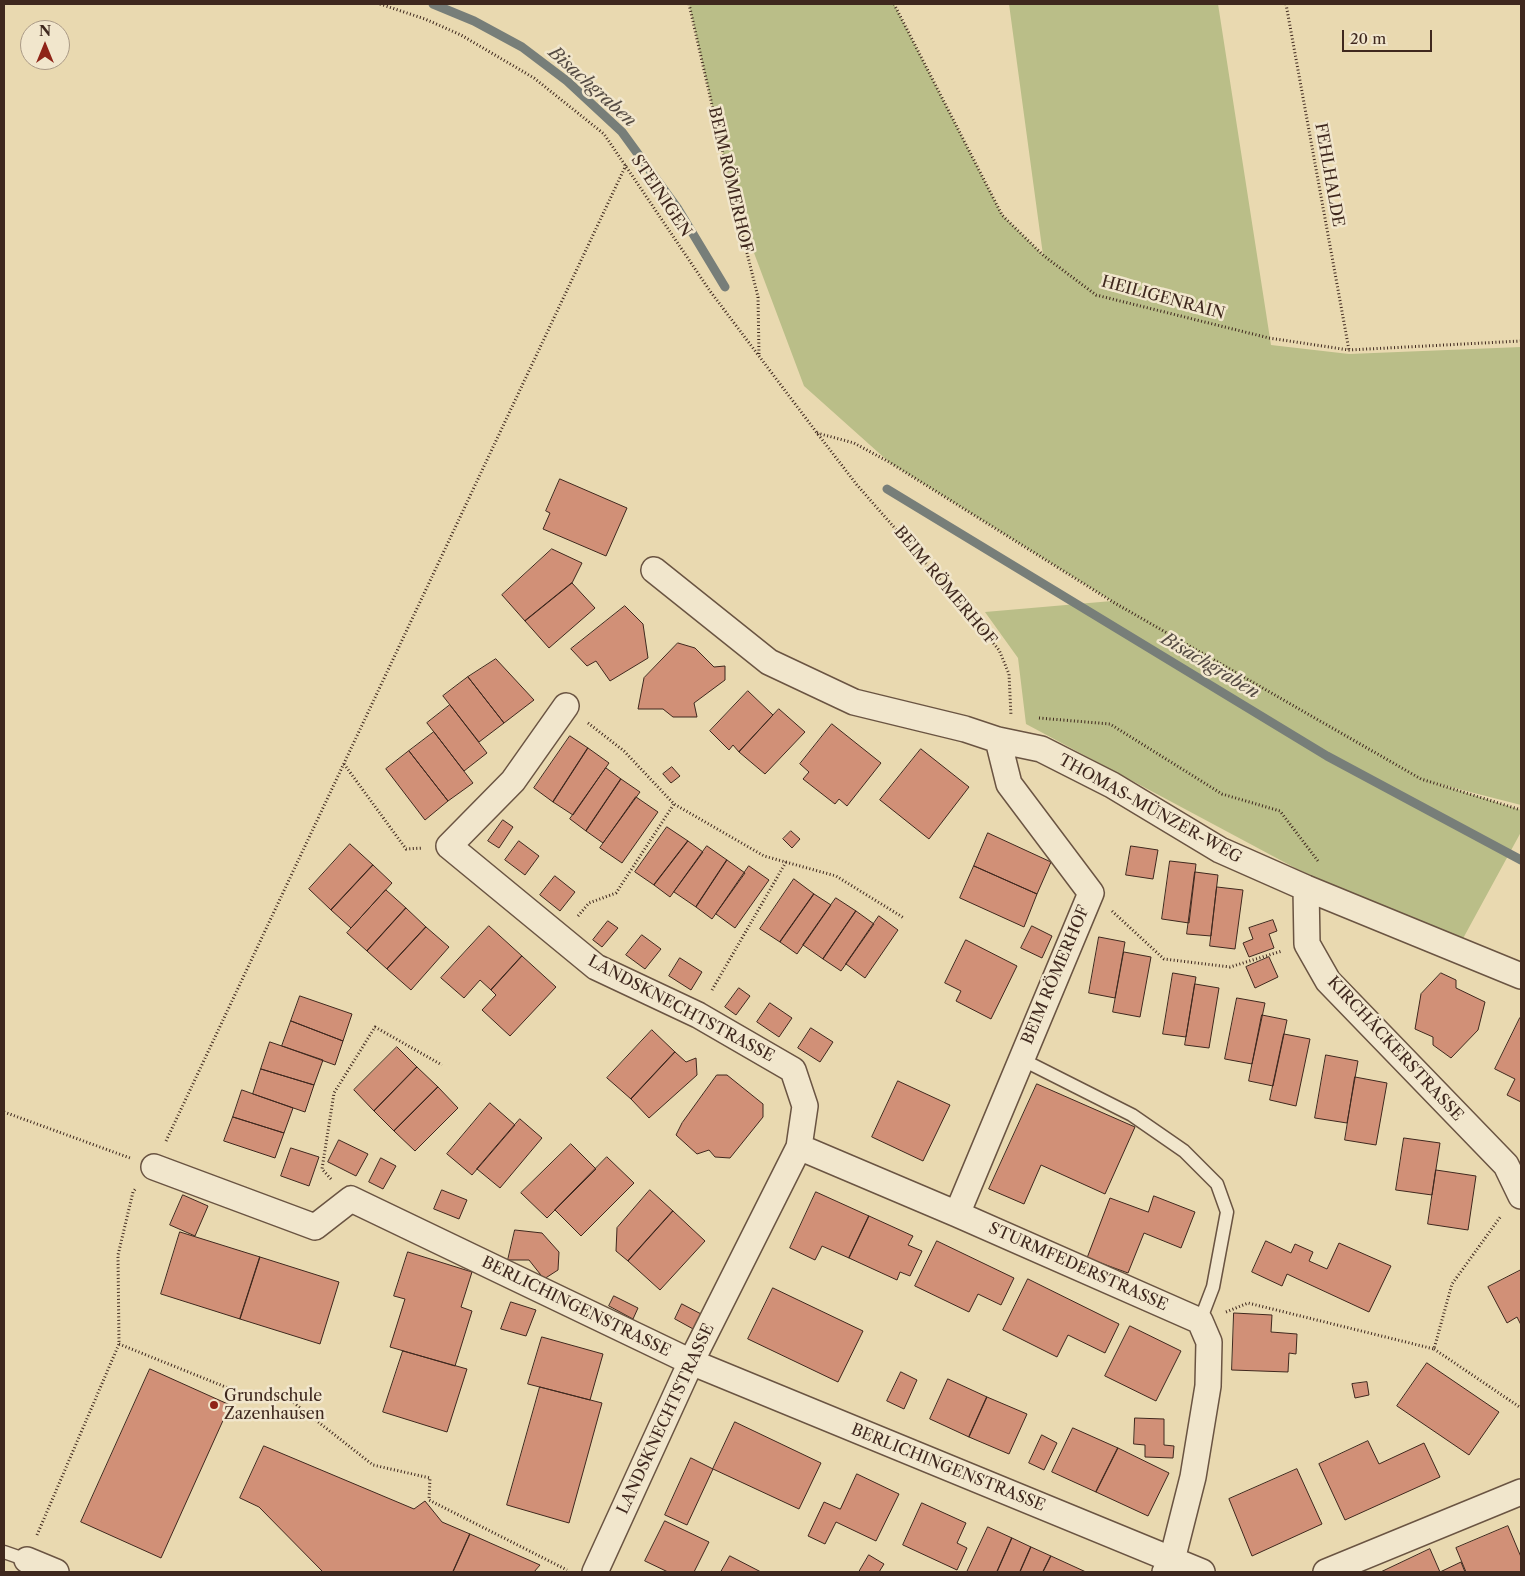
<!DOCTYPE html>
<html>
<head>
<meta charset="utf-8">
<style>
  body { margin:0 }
  #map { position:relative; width:1525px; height:1576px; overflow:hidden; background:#e9d9b0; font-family:"Libre Caslon Text",serif }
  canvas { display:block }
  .frame { position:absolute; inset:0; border:5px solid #3f281e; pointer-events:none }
  .north { position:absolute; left:20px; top:20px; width:50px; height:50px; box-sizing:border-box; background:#f1e6cc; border:1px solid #aa9a86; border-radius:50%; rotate:0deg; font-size:14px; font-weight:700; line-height:20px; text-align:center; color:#3f281e }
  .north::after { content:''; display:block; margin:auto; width:18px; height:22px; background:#8f2418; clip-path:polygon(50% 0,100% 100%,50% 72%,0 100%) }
  .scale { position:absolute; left:1342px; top:30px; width:90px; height:22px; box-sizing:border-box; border:2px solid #3f281e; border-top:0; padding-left:6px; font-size:15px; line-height:18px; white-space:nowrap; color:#3f281e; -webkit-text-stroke:4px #f1e6cc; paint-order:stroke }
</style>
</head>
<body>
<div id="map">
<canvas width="1525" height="1576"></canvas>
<div class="frame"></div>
<div class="north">N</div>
<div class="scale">20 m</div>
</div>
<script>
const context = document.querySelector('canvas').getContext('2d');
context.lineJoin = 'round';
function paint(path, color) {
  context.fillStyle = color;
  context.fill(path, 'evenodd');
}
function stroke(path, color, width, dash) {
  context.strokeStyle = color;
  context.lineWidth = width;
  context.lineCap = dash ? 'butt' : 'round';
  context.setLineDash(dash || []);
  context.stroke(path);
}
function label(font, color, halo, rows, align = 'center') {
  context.font = font + ' "Libre Caslon Text",serif';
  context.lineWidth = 5;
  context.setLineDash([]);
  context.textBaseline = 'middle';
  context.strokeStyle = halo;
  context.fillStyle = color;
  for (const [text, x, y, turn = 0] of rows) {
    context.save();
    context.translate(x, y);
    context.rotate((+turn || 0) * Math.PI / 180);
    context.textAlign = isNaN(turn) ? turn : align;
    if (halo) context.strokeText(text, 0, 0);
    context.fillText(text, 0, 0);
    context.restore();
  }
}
paint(new Path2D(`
  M 689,4 L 894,4 L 1002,215 L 1043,255 L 1009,4 L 1218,4 L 1271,345 L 1349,354 L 1521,347 L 1521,805 L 1435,783 L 1521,810 L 1521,832 L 1460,944 L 1297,869 L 1026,724 L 1018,658 L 985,612 L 1112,601 L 889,462 L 804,386 L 733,197 Z`), '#babe88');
stroke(new Path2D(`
  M 433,4 L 474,21 L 522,47 L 567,81 L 622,132 L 678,209 L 725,287
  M 887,489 L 1327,756 L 1521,860`), '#777e79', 9);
const building = new Path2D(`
  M 560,479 L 627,508 L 606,556 L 543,529 L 550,513 L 546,511 Z
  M 552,549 L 582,563 L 572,583 L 525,621 L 502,595 Z
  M 572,583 L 595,608 L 549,648 L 525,621 Z
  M 625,606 L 643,624 L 648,658 L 610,681 L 596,661 L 587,666 L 571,649 Z
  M 678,643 L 695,648 L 714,667 L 725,666 L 725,680 L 694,703 L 697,717 L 673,717 L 663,709 L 638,709 L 644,678 Z
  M 496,659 L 534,700 L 504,723 L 468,677 Z
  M 468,677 L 504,723 L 479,742 L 443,696 Z
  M 748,691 L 773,715 L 739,752 L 733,745 L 729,750 L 710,731 Z
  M 450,705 L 487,753 L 464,771 L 427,723 Z
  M 779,709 L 805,732 L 765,774 L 739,752 Z
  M 832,724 L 881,763 L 847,806 L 839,799 L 835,804 L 803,779 L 809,772 L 800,764 Z
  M 434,732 L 473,783 L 448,801 L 409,751 Z
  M 570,736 L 588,748 L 553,802 L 534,788 Z
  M 588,748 L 609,763 L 573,815 L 553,802 Z
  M 921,749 L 969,787 L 929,839 L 880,800 Z
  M 409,751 L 448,801 L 425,820 L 386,769 Z
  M 672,767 L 680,776 L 671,783 L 663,774 Z
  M 606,768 L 621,779 L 586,831 L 570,819 Z
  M 621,779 L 640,792 L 603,843 L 586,831 Z
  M 636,797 L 658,812 L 622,863 L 600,848 Z
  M 503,820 L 513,827 L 499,848 L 488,841 Z
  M 667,827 L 688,841 L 654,885 L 635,872 Z
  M 791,831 L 800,839 L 792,848 L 783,839 Z
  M 988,833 L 1051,862 L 1037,894 L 974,866 Z
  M 519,841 L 539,856 L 525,875 L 505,860 Z
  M 688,841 L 703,852 L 670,897 L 654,885 Z
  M 350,844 L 373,865 L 331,910 L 309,889 Z
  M 707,846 L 727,860 L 696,907 L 674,892 Z
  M 1131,846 L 1158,850 L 1153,879 L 1126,875 Z
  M 727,860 L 745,873 L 712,919 L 696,907 Z
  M 1170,861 L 1196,864 L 1189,923 L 1162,919 Z
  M 373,865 L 392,883 L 351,928 L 331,910 Z
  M 749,866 L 769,880 L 735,928 L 716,914 Z
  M 974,866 L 1037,894 L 1024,927 L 960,898 Z
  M 1195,872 L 1218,875 L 1211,936 L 1187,934 Z
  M 555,876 L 575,892 L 560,911 L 540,895 Z
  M 794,879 L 814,894 L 780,942 L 760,929 Z
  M 1217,887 L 1243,890 L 1235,949 L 1210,946 Z
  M 386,890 L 406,908 L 367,951 L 347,933 Z
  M 814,894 L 831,905 L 797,954 L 780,942 Z
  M 836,898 L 856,911 L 823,959 L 803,945 Z
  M 406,908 L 426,927 L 387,969 L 367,951 Z
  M 856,911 L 874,924 L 841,971 L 823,959 Z
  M 879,916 L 898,930 L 865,978 L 846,964 Z
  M 1273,920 L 1277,931 L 1269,934 L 1274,948 L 1249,957 L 1243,943 L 1253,939 L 1249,928 Z
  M 608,921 L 618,928 L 602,947 L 593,940 Z
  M 489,926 L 522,956 L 491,990 L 480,980 L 464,998 L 441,978 Z
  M 1032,926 L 1052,936 L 1042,958 L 1021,948 Z
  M 426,927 L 449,947 L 411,990 L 387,969 Z
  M 642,935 L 661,949 L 645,969 L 626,955 Z
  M 1099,937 L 1125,942 L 1115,998 L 1089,993 Z
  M 966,940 L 1017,966 L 991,1019 L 956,1001 L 961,991 L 945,983 Z
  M 1124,952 L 1151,957 L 1140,1017 L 1113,1012 Z
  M 522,956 L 556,987 L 510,1036 L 482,1010 L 496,995 L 491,990 Z
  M 1269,957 L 1278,977 L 1255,988 L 1246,967 Z
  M 680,958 L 702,972 L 691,990 L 669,976 Z
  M 1173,973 L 1196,977 L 1186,1037 L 1163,1034 Z
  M 1441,973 L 1456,980 L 1456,988 L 1485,1002 L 1478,1030 L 1451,1058 L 1433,1045 L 1433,1037 L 1415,1029 L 1421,994 Z
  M 1195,984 L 1219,988 L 1209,1048 L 1185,1045 Z
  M 739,988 L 750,996 L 736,1015 L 725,1007 Z
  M 300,996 L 352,1014 L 343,1041 L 291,1021 Z
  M 1237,998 L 1265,1003 L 1252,1064 L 1225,1059 Z
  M 770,1003 L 792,1018 L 779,1037 L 757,1022 Z
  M 1262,1015 L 1287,1020 L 1273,1086 L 1249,1081 Z
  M 1520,1018 L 1521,1019 L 1521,1102 L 1507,1095 L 1515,1079 L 1495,1069 Z
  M 291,1021 L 343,1041 L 335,1065 L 282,1046 Z
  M 811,1028 L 833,1042 L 820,1062 L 798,1048 Z
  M 652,1030 L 675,1052 L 631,1099 L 607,1078 Z
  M 1284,1034 L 1310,1039 L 1296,1106 L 1270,1100 Z
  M 270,1042 L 323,1060 L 314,1085 L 261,1069 Z
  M 397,1047 L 417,1067 L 374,1111 L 354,1090 Z
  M 675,1052 L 686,1062 L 696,1058 L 697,1075 L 649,1118 L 631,1099 Z
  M 1326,1055 L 1358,1061 L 1347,1123 L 1315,1118 Z
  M 417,1067 L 438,1087 L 394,1131 L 374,1111 Z
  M 261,1069 L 314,1085 L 305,1112 L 253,1094 Z
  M 717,1075 L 727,1075 L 763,1104 L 763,1117 L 730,1158 L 715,1157 L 709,1150 L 697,1154 L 676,1135 L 682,1123 Z
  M 1355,1077 L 1387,1083 L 1376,1145 L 1345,1140 Z
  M 898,1081 L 950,1105 L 923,1161 L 872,1137 Z
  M 1037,1084 L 1135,1127 L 1105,1194 L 1041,1165 L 1024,1204 L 989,1189 Z
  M 438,1087 L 458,1108 L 415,1151 L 394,1131 Z
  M 242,1090 L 293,1108 L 284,1133 L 233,1117 Z
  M 490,1103 L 515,1125 L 472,1175 L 447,1154 Z
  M 233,1117 L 284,1133 L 275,1158 L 224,1141 Z
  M 520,1119 L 542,1138 L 500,1188 L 477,1169 Z
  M 1404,1138 L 1440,1143 L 1432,1195 L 1396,1190 Z
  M 339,1140 L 368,1154 L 356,1176 L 328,1162 Z
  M 571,1144 L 596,1169 L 547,1218 L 521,1193 Z
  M 291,1148 L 319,1157 L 309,1186 L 281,1176 Z
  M 607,1157 L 634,1183 L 581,1236 L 555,1210 Z
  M 381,1158 L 396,1166 L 383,1189 L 369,1182 Z
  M 1436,1170 L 1476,1176 L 1468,1230 L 1428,1224 Z
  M 442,1190 L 467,1200 L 459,1219 L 434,1209 Z
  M 650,1190 L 673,1211 L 628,1261 L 616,1251 L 617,1228 Z
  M 816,1192 L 869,1216 L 849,1258 L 822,1246 L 815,1260 L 790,1248 Z
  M 183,1195 L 208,1206 L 195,1236 L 170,1225 Z
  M 1154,1196 L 1195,1212 L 1181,1248 L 1144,1233 L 1128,1273 L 1087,1258 L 1110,1198 L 1148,1212 Z
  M 673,1211 L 705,1241 L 660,1290 L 628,1261 Z
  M 869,1216 L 913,1236 L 908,1245 L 922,1251 L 910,1276 L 900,1272 L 897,1280 L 849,1258 Z
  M 515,1230 L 542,1233 L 559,1252 L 558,1270 L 544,1279 L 529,1260 L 508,1260 Z
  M 180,1232 L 260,1257 L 240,1319 L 161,1294 Z
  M 937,1241 L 1014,1278 L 1001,1305 L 978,1294 L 969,1312 L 915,1286 Z
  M 1266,1241 L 1291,1253 L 1295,1244 L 1313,1252 L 1309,1261 L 1327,1269 L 1339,1243 L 1391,1266 L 1369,1312 L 1287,1274 L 1282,1286 L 1252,1272 Z
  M 408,1252 L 472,1272 L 461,1307 L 472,1311 L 455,1366 L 390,1347 L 405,1299 L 394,1296 Z
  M 260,1257 L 339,1282 L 320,1344 L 240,1319 Z
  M 1521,1270 L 1521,1325 L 1517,1317 L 1507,1323 L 1488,1287 Z
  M 1028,1279 L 1119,1324 L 1105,1353 L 1068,1335 L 1057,1357 L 1003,1330 Z
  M 773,1288 L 863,1331 L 838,1382 L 748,1339 Z
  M 614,1296 L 638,1308 L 633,1319 L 609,1306 Z
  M 511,1302 L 536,1310 L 526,1336 L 501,1329 Z
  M 682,1304 L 703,1315 L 695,1330 L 675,1319 Z
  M 1234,1313 L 1272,1315 L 1271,1332 L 1297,1334 L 1296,1354 L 1289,1353 L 1288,1372 L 1232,1370 Z
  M 1130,1326 L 1181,1351 L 1156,1401 L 1105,1376 Z
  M 542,1337 L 603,1354 L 590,1400 L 528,1384 Z
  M 403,1351 L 467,1369 L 447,1432 L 383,1412 Z
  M 1427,1363 L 1499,1412 L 1469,1455 L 1397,1406 Z
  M 150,1369 L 230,1405 L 161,1558 L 81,1522 Z
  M 901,1372 L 917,1380 L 904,1409 L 887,1401 Z
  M 948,1379 L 987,1397 L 969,1437 L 930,1419 Z
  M 1367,1382 L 1369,1395 L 1355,1398 L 1352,1384 Z
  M 540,1387 L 602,1403 L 569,1523 L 507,1505 Z
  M 987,1397 L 1027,1414 L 1009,1454 L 969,1437 Z
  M 1135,1418 L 1164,1419 L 1164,1445 L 1174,1446 L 1173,1458 L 1145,1457 L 1145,1445 L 1134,1444 Z
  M 735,1422 L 821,1463 L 799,1509 L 713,1469 Z
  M 1073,1428 L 1118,1448 L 1096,1492 L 1052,1472 Z
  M 1042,1435 L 1057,1443 L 1044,1470 L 1029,1463 Z
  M 1368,1441 L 1379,1464 L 1424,1443 L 1440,1477 L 1345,1520 L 1319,1464 Z
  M 264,1446 L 414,1509 L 425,1501 L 442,1522 L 470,1534 L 453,1572 L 323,1572 L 259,1507 L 240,1498 Z
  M 1118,1448 L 1169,1473 L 1148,1516 L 1096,1492 Z
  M 691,1458 L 713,1469 L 687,1525 L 665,1515 Z
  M 1297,1469 L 1322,1524 L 1252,1556 L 1229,1499 Z
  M 857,1474 L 899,1494 L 876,1541 L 836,1522 L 825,1544 L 808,1536 L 824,1502 L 840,1509 Z
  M 922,1503 L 966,1523 L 957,1543 L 967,1548 L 957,1570 L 903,1545 Z
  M 665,1521 L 709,1542 L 694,1572 L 668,1572 L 645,1561 Z
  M 1508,1526 L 1521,1557 L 1521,1572 L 1466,1572 L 1456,1548 Z
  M 988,1527 L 1012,1538 L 997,1572 L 967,1572 Z
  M 470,1534 L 540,1565 L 534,1572 L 453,1572 Z
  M 1012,1538 L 1031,1547 L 1020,1572 L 997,1572 Z
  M 1031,1547 L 1051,1556 L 1043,1572 L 1020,1572 Z
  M 1430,1549 L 1440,1572 L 1461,1562 L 1465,1572 L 1381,1572 Z
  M 869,1555 L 884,1564 L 879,1572 L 859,1572 Z
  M 730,1556 L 761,1572 L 721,1572 Z
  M 1051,1556 L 1086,1572 L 1043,1572 Z`);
paint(building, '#d19077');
stroke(building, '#3f281e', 1);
const service = new Path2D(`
  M 1021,1059 L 1132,1115 L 1184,1151 L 1217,1184 L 1227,1212 L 1213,1287 L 1200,1321
  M 4,1552 L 27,1560`);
const minor = new Path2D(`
  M 654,570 L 769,662 L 854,702 L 965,729 L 998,740 L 1041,749 L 1112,785 L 1220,850 L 1306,888 L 1521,976
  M 566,706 L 513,781 L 449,846 L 596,967 L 698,1015 L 793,1070 L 805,1106 L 799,1147 L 691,1362 L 595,1572
  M 1306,888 L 1307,944 L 1328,981 L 1506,1165 L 1521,1196
  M 799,1147 L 957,1214 L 1200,1321 L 1209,1342 L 1208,1386 L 1193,1477 L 1172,1560 L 1165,1572
  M 154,1167 L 315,1227 L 351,1199 L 691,1362 L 1202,1572
  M 957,1214 L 1091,893 L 1009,784 L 998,740
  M 27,1560 L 56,1572
  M 1326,1572 L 1521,1492`);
stroke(service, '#6a5442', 15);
stroke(minor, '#6a5442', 28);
stroke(new Path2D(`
  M 380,4 L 425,19 L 461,35 L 534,78 L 604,134 L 710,291 L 817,433 L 857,485 L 951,592 L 999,650 L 1009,674 L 1011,716
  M 689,4 L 733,197 L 758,297 L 759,355
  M 894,4 L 1002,215 L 1044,256 L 1096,295 L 1269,338 L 1349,350 L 1521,341
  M 1286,4 L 1349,350
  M 817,433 L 854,443 L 889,462 L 1113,602 L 1421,779 L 1521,810
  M 1039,718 L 1110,724 L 1222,794 L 1280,811 L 1318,861
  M 588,723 L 624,751 L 674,804 L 764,856 L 836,876 L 904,918
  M 344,764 L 406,849 L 423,848
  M 1112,911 L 1164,959 L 1230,967 L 1282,951
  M 578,916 L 589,903 L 616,893 L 674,804
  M 712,990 L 786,862
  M 4,1112 L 130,1158
  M 166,1141 L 626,165
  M 331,1179 L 322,1169 L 334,1093 L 375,1027 L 442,1065
  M 1226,1312 L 1248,1303 L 1434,1349 L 1452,1284 L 1501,1216
  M 119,1344 L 238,1392 L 289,1399 L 373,1465 L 430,1478 L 429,1500 L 567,1570
  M 1434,1349 L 1521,1408
  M 37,1535 L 119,1344 L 118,1255 L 133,1192 L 136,1188`), '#3f281e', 3, [1, 2.5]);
stroke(service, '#f1e6cc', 12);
stroke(minor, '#f1e6cc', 25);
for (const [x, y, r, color] of [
  [214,1405,5,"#8f2418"]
]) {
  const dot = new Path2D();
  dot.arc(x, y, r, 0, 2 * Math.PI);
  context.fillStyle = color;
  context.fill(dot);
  stroke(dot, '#f1e6cc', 2);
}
label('16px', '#3f281e', '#f1e6cc', [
  ["FEHLHALDE",1329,175,80],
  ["BEIM RÖMERHOF",730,180,77],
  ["STEINIGEN",661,196,56],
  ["HEILIGENRAIN",1163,298,15],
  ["BEIM RÖMERHOF",945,586,50],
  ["THOMAS-MÜNZER-WEG",1150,809,29],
  ["BEIM RÖMERHOF",1056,975,-67],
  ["LANDSKNECHTSTRASSE",681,1009,28],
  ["KIRCHÄCKERSTRASSE",1395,1049,47],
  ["STURMFEDERSTRASSE",1078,1267,24],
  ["BERLICHINGENSTRASSE",576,1307,26],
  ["LANDSKNECHTSTRASSE",666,1419,-65],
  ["BERLICHINGENSTRASSE",948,1468,22]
]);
label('16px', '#3f281e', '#f1e6cc', [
  ["Grundschule",224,1396],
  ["Zazenhausen",224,1414]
], 'left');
label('italic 18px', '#564c44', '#f1e6cc', [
  ["Bisachgraben",592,87,42],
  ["Bisachgraben",1210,666,31]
]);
</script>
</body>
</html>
